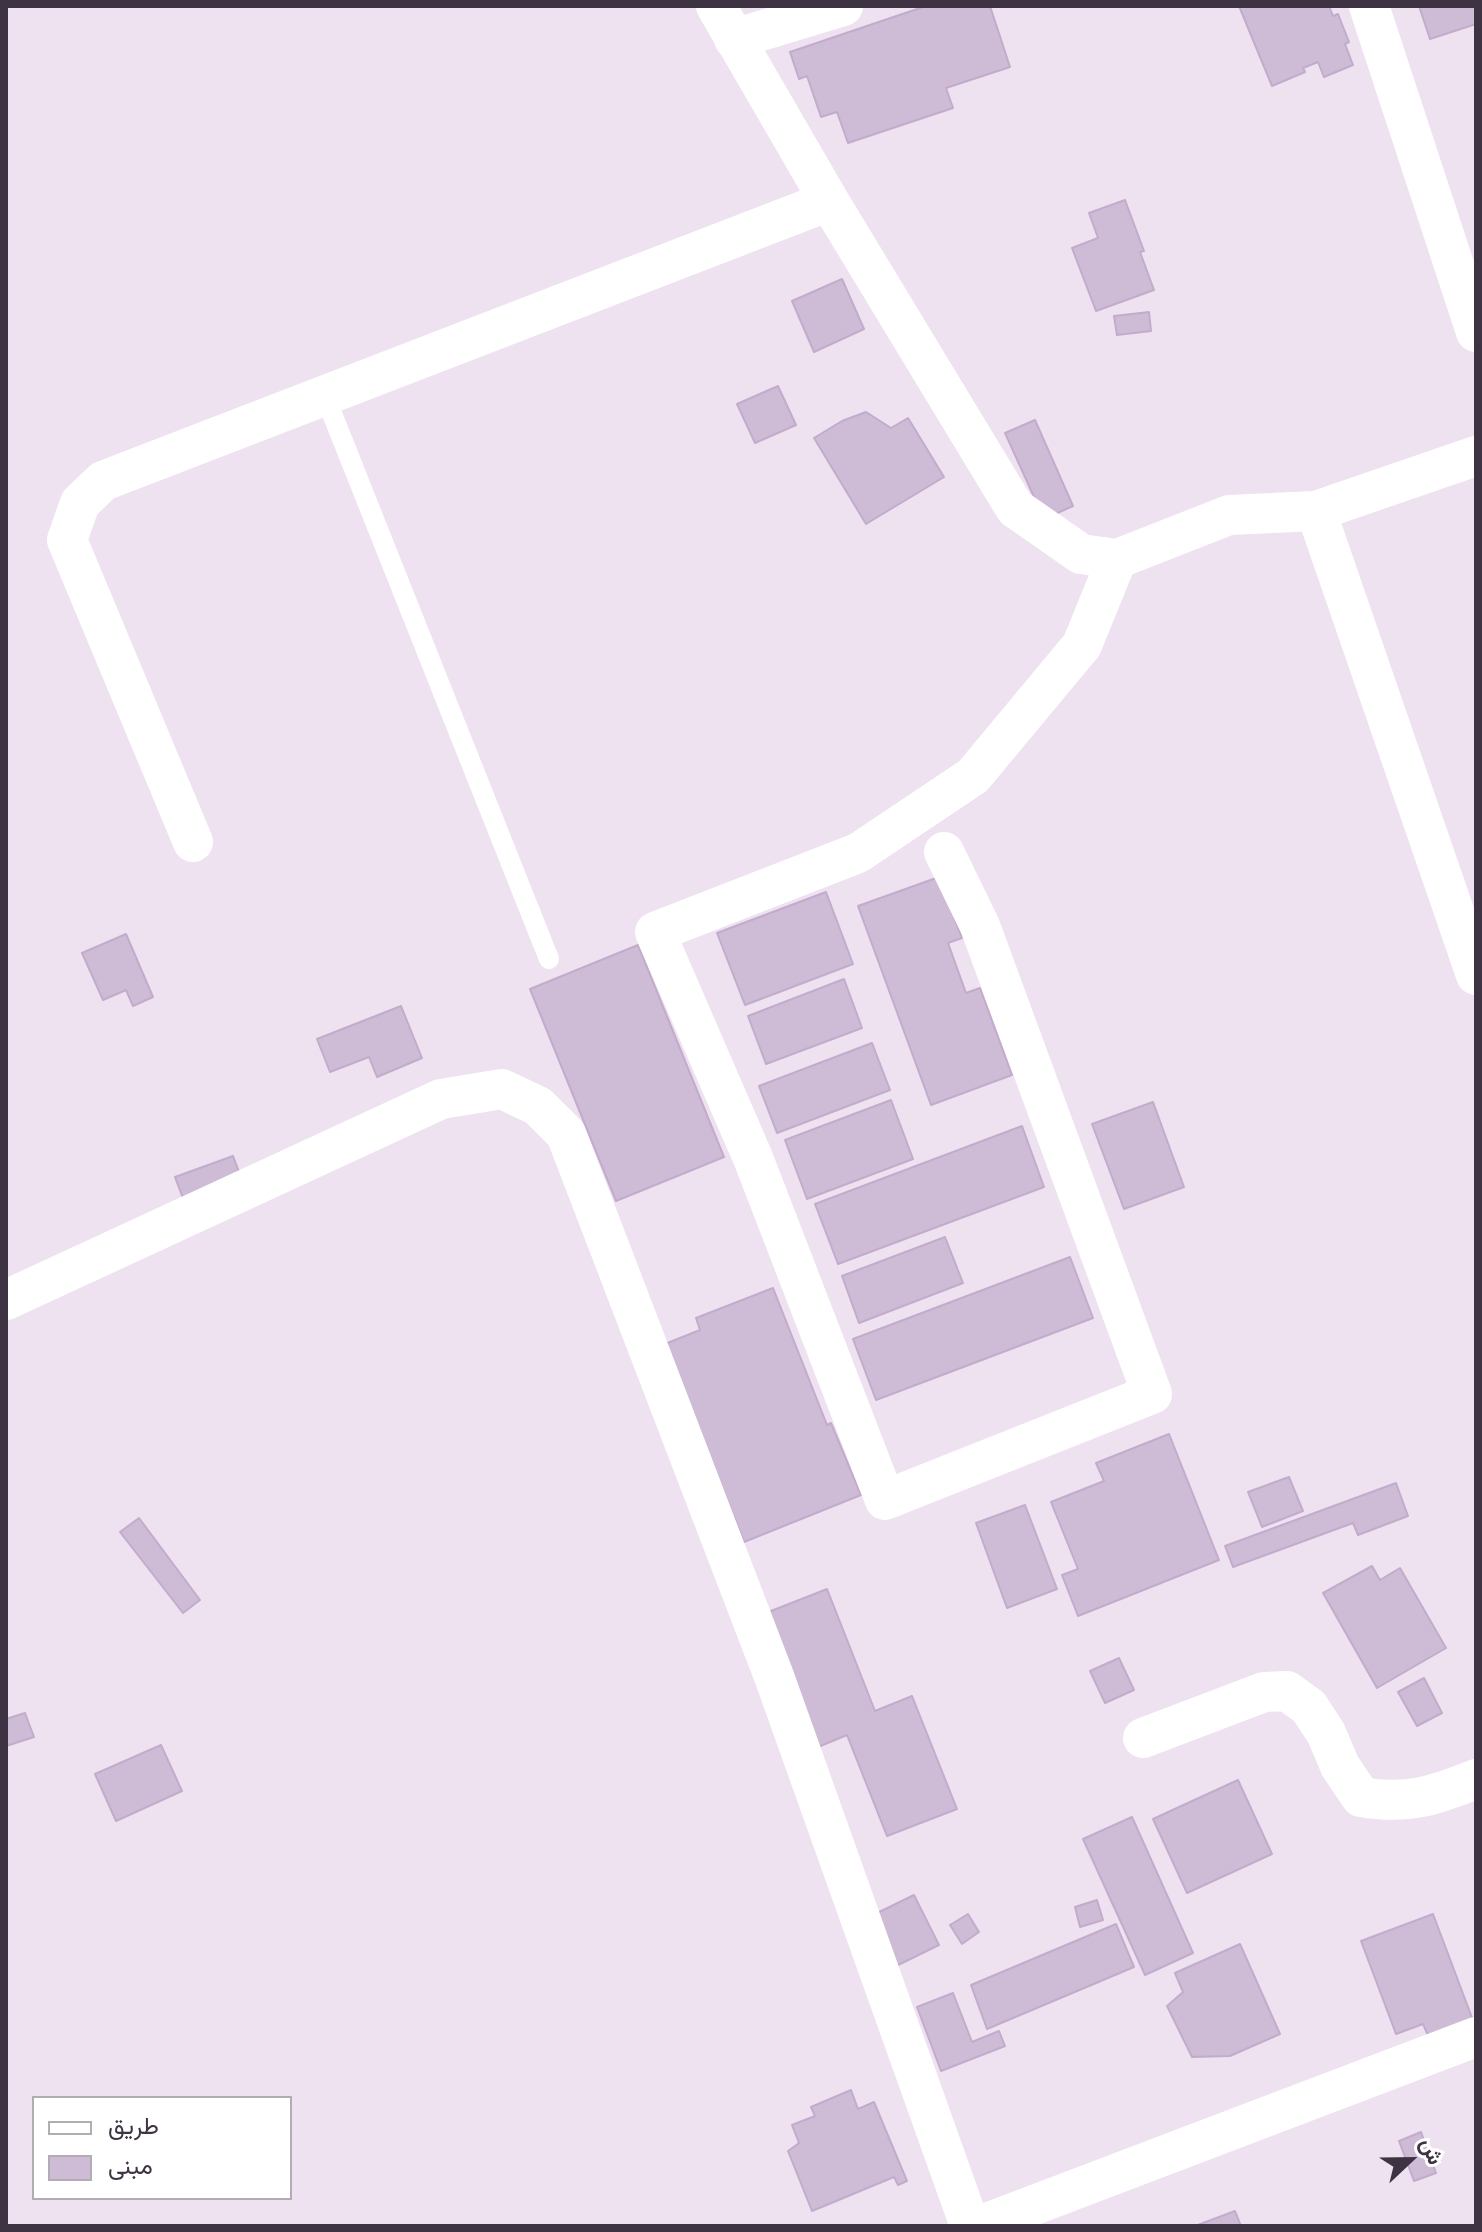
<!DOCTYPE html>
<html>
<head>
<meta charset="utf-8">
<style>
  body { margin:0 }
  #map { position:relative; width:1482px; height:2232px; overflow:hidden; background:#eee2f1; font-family:"Public Sans",Vazirmatn,sans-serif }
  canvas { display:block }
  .frame { position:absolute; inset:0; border:8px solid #3e3342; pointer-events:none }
  .legend { position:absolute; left:32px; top:2096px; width:260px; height:104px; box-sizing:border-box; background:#fff; border:2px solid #b2adb3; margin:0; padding:10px 14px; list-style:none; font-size:24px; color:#3e3342 }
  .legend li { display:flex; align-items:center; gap:16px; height:40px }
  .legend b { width:40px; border:2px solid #b2adb3 }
  .north { position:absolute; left:1370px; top:2120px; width:80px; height:80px; -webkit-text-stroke:6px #fff; paint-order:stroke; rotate:68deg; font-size:22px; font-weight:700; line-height:32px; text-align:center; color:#3e3342 }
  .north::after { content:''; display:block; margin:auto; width:28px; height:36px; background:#3e3342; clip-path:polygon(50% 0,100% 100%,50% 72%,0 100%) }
</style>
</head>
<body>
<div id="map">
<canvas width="1482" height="2232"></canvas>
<div class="frame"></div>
<ul class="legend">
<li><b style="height:10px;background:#fff"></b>طريق</li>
<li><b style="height:22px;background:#cebbd5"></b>مبنى</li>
</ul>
<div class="north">ش</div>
</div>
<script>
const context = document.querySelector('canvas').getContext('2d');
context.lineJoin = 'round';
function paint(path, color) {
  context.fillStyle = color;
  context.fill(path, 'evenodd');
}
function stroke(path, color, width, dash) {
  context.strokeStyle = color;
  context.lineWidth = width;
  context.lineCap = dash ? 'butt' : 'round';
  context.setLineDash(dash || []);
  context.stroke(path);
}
const building = new Path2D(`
  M 926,6 L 990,6 L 1010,67 L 946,88 L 953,108 L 848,143 L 837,112 L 821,117 L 807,76 L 799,79 L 790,52 Z
  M 1239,6 L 1329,6 L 1333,16 L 1338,14 L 1349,42 L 1345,44 L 1353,65 L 1324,77 L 1318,62 L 1303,68 L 1305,72 L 1272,86 Z
  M 1419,6 L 1476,6 L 1476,24 L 1430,39 Z
  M 1125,200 L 1144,251 L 1140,252 L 1154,290 L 1096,311 L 1072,248 L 1098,238 L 1089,213 Z
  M 842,279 L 864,329 L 814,352 L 792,301 Z
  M 1149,312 L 1151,331 L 1117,335 L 1114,316 Z
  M 778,386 L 796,425 L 755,443 L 737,404 Z
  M 866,412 L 891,428 L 908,418 L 944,477 L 866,524 L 814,438 L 842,421 Z
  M 1035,420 L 1073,506 L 1044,519 L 1005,433 Z
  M 939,877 L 962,938 L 948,943 L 966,993 L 980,988 L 1012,1075 L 931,1105 L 858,906 Z
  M 826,892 L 853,964 L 745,1005 L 717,933 Z
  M 126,934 L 153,997 L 133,1006 L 126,990 L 103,1000 L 82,953 Z
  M 638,945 L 724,1157 L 616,1201 L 530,989 Z
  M 844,979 L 862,1028 L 766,1064 L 748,1016 Z
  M 401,1006 L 422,1058 L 377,1077 L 369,1057 L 330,1072 L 317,1039 Z
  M 872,1043 L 890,1090 L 777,1133 L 759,1086 Z
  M 891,1100 L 913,1159 L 807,1199 L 785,1140 Z
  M 1153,1102 L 1184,1187 L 1124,1209 L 1092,1124 Z
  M 1022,1126 L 1044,1187 L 838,1264 L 815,1204 Z
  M 233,1156 L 251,1204 L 193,1225 L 175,1177 Z
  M 945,1237 L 963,1283 L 859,1323 L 842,1276 Z
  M 1070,1257 L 1093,1318 L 876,1400 L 853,1339 Z
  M 773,1288 L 827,1425 L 831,1423 L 861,1495 L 744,1542 L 665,1344 L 700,1330 L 696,1318 Z
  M 1169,1434 L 1219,1560 L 1078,1616 L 1062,1575 L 1078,1569 L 1051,1502 L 1104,1481 L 1096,1463 Z
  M 1289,1477 L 1303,1511 L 1262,1527 L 1248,1492 Z
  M 1396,1483 L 1408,1516 L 1358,1535 L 1353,1523 L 1233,1567 L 1225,1546 Z
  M 1025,1505 L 1057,1589 L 1007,1608 L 976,1523 Z
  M 139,1518 L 200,1600 L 183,1613 L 120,1532 Z
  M 1372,1566 L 1380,1580 L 1400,1568 L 1446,1648 L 1377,1688 L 1323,1593 Z
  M 827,1589 L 875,1711 L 912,1696 L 957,1809 L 887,1836 L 847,1735 L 818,1747 L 766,1613 Z
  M 1119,1658 L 1134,1690 L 1105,1703 L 1090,1671 Z
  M 1424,1678 L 1442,1713 L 1417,1726 L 1398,1692 Z
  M 25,1713 L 34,1737 L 6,1746 L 6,1719 Z
  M 161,1745 L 182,1791 L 116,1821 L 95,1774 Z
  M 1238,1780 L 1272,1854 L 1187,1893 L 1153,1819 Z
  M 1132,1817 L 1193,1953 L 1145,1975 L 1083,1839 Z
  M 914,1895 L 939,1945 L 896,1966 L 871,1916 Z
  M 1097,1900 L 1103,1920 L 1080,1927 L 1075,1907 Z
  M 968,1914 L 979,1932 L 962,1944 L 950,1925 Z
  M 1433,1914 L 1474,2023 L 1430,2040 L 1423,2024 L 1396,2034 L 1361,1941 Z
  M 1116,1924 L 1134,1967 L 987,2029 L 971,1985 Z
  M 1240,1944 L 1280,2034 L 1230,2056 L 1192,2057 L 1167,2006 L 1183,1992 L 1175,1973 Z
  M 953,1993 L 972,2042 L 999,2031 L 1005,2046 L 941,2071 L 917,2007 Z
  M 851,2090 L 858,2109 L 874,2102 L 907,2181 L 898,2185 L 894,2177 L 812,2211 L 788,2151 L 799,2143 L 792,2125 L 815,2116 L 811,2107 Z
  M 1421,2132 L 1436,2173 L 1414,2181 L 1399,2141 Z
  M 1235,2211 L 1241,2226 L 1195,2226 Z`);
paint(building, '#cebbd5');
stroke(building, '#c3abcc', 2);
stroke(new Path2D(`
  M 325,396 L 549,959`), '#fff', 20);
stroke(new Path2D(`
  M 716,6 L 829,201 L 1015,508 L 1081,554 L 1117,559 L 1229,515 L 1316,511 L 1476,456
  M 1369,6 L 1476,332
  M 734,39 L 843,6
  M 1316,511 L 1476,975
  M 193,842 L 67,540 L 80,503 L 103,481 L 829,201
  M 944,852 L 980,926 L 1152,1394 L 885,1500 L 753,1158 L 655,932 L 858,853 L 973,776 L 1082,645 L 1117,559
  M 6,1300 L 441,1099 L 502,1089 L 538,1106 L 566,1134 L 775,1679 L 970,2226
  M 1143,1738 L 1264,1692 L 1287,1691 L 1309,1707 L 1326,1733 L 1340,1766 L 1361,1797 C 1407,1805 1433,1796 1476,1779
  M 979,2226 L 1476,2037`), '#fff', 40);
</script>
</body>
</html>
